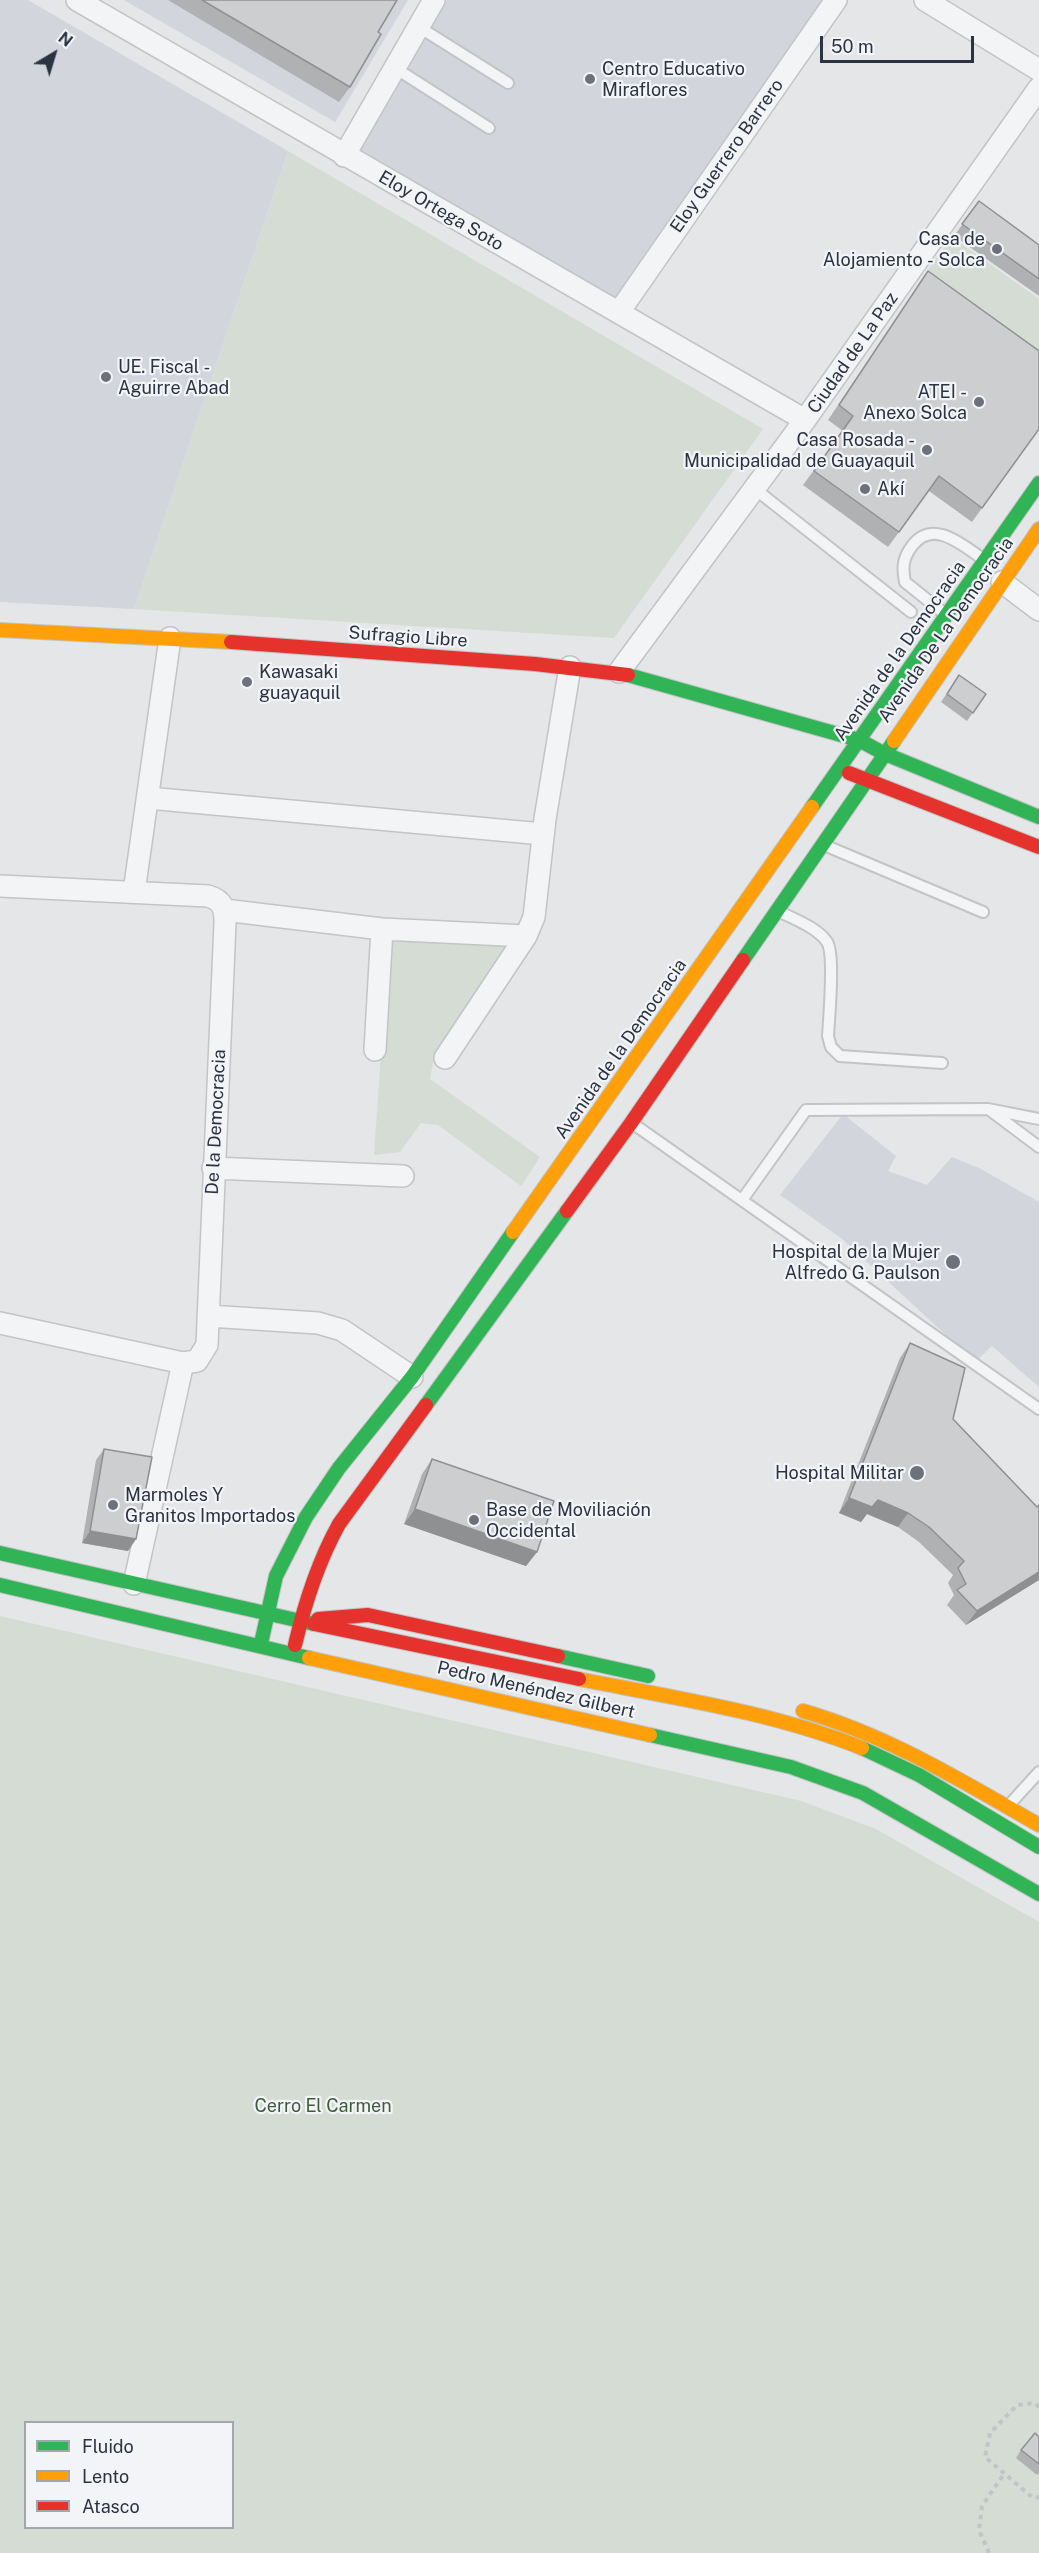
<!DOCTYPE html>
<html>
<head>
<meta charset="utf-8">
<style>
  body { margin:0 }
  #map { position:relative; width:1039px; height:2553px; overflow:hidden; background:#e4e6e8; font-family:"Public Sans",sans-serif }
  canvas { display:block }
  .legend { position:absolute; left:24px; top:2421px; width:210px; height:108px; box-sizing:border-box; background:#f2f4f7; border:2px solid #a2a6ae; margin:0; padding:8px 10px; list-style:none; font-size:18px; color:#2b3241 }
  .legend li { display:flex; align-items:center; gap:12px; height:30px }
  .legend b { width:30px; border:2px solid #a2a6ae }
  .north { position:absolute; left:24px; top:24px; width:60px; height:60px; -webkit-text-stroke:4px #f2f4f7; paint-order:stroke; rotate:38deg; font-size:16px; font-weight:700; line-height:24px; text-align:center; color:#2b3241 }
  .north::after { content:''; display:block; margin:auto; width:21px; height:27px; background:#2b3241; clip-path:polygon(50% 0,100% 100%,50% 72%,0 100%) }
  .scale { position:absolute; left:820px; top:36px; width:154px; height:27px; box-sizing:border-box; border:3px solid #2b3241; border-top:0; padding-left:8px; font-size:18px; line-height:21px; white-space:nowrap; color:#2b3241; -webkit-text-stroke:4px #f2f4f7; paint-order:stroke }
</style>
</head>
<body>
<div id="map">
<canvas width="1039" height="2553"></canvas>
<ul class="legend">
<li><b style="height:8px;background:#30b455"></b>Fluido</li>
<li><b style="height:8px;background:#ff9f0a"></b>Lento</li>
<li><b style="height:8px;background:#e5322d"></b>Atasco</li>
</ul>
<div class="north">N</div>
<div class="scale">50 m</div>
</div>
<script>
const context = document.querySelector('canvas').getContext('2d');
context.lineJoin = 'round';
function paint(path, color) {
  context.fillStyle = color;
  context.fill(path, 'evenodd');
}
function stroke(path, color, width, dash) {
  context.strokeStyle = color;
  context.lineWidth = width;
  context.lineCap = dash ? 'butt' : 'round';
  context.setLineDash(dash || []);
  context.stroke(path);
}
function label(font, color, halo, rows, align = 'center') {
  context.font = font + ' "Public Sans",sans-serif';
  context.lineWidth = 4.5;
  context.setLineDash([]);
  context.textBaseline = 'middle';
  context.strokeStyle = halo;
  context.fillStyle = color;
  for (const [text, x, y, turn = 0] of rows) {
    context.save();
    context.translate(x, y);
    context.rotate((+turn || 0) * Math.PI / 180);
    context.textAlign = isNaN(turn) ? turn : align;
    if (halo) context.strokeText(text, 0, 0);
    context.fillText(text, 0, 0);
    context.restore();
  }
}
paint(new Path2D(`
  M 0,0 L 28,0 L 288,151 L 134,609 L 0,602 Z
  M 124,0 L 408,0 L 335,122 Z
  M 446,0 L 835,0 L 618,311 L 353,158 Z
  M 843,1114 L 896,1156 L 888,1171 L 927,1185 L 952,1157 L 979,1168 L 1039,1202 L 1039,1387 L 992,1346 L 975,1362 L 841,1238 L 780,1195 Z`), '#d2d5db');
paint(new Path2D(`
  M 288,151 L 763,429 L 614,638 L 134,609 Z
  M 952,237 L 1039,299 L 1039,369 L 918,284 Z
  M 389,939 L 515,946 L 434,1056 L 430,1079 L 540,1157 L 521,1186 L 438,1125 L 421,1123 L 400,1152 L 374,1155 Z
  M 0,1616 L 801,1801 L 876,1829 L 1039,1922 L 1039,2553 L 0,2553 ZM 26,2422 L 232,2422 L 232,2528 L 26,2528 Z`), '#d4dcd4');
const lane = new Path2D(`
  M 419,27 L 508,83
  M 395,68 L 489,128
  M 755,489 L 911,612
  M 945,614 L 905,582 C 902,567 903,558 912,546 C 933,518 962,545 983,559
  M 824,845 L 983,912
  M 780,912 C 794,919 818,928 827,942 C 835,954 829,1018 828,1036 L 831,1047 L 840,1056 L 942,1063
  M 991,1111 L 1039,1147
  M 632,1123 L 1039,1409
  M 742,1200 L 806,1110 L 988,1109 L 1039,1119
  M 1009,1805 L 1039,1772`);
const street = new Path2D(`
  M 77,0 L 805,420
  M 925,0 L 1039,70
  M 344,156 L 434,0
  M 619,312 L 836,0
  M 1002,582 L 1039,610
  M 619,672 L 805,420 L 1039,88
  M 148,798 L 543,834
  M 0,886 L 208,896 C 223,900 225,909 225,923 L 207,1345 L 197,1361 L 183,1363 L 0,1323
  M 134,892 L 170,638
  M 224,910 L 382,929 L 526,936
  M 375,1050 L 382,929
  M 445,1058 L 526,936 L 534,917 L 545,819 L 570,667
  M 213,1168 L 403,1176
  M 208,1316 L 318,1323 L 342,1330 L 412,1377
  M 134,1584 L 183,1363`);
const fast = new Path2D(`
  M 628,675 L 859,740 L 883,753 L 1039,817
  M 812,807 L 1039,483
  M 743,960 L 894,741
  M 426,1405 L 567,1211
  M 0,1553 L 314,1624
  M 0,1585 L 309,1658
  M 262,1639 L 276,1576 L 306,1517 L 339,1468 L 412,1377 L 513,1232
  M 558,1656 L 648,1676
  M 650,1735 L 791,1767 L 863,1793 L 1039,1894
  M 862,1748 L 919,1775 L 1039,1847`);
const slow = new Path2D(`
  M 0,630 L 231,642
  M 894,741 L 1039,529
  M 513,1232 L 812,807
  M 309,1658 L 650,1735
  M 579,1679 C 674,1698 772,1712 862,1748
  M 803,1711 C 889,1736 962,1781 1039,1825`);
const jam = new Path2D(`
  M 231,642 L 535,664 L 628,675
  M 849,773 L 1039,847
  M 567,1211 L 631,1123 L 743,960
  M 318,1619 L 368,1615 L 558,1656
  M 314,1624 L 579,1679
  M 295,1645 C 305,1602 318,1562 339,1524 L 426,1405`);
stroke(lane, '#c2c4c6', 14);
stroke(street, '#c2c4c6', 24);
stroke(fast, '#c2c4c6', 16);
stroke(slow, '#c2c4c6', 16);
stroke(jam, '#c2c4c6', 16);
stroke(new Path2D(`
  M 1039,2407 L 1035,2403 L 1017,2405 L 990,2433 L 985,2457 L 1033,2498 L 1039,2497
  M 989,2553 L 979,2530 L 982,2506 L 1004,2474`), '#c3c4c8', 4, [4.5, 4.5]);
stroke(lane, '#f3f4f5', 10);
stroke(street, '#f3f4f5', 21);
stroke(fast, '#30b455', 14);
stroke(slow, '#ff9f0a', 14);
stroke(jam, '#e5322d', 14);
paint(new Path2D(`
  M 168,0 L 397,0 L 378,32 L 350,87 L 339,102 Z
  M 979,201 L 1039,245 L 1039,296 L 954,236 Z
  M 918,286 L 1039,429 L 972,522 L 929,491 L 888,547 L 803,485 L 843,431 L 828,420 Z
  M 959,675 L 986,694 L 967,721 L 941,702 Z
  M 910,1343 L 953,1419 L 1037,1507 L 1039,1505 L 1039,1580 L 966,1625 L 947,1605 L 954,1595 L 948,1583 L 953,1575 L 919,1542 L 898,1527 L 867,1514 L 861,1522 L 839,1513 L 900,1358 Z
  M 104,1449 L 136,1539 L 128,1551 L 82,1543 L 96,1460 Z
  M 432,1459 L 537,1552 L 526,1566 L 404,1524 L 422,1474 Z
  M 1039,2437 L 1039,2473 L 1037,2475 L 1016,2458 L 1021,2450 Z`), '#afb1b3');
paint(new Path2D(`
  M 849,1498 L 878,1500 L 908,1513 L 898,1527 L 867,1514 L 861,1522 L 839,1513 Z
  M 415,1509 L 537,1552 L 526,1566 L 404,1524 Z
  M 90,1531 L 136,1539 L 128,1551 L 82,1543 Z
  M 1039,1572 L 1039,1580 L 966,1625 L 977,1611 Z`), '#8f9092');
const building = new Path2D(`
  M 202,0 L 397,0 L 378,32 L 381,34 L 350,87 Z
  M 979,201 L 1039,245 L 1039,279 L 962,224 Z
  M 928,271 L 1039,351 L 1039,429 L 982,508 L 939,476 L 899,532 L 814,471 L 853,416 L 839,405 Z
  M 959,675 L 986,694 L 973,713 L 947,694 Z
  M 910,1343 L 965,1368 L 953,1419 L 1037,1507 L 1039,1505 L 1039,1572 L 977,1611 L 957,1590 L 966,1584 L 958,1568 L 964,1561 L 929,1527 L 908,1513 L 878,1500 L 872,1507 L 849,1498 Z
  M 104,1449 L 152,1457 L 136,1539 L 90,1531 Z
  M 432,1459 L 554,1501 L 537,1552 L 415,1509 Z
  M 1035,2433 L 1039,2437 L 1039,2464 L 1021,2450 Z`);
paint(building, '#ccced0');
stroke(building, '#8f9092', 1.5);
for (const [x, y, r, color] of [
  [590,79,6,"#6c717b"],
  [997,249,6,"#6c717b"],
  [106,377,6,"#6c717b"],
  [979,402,6,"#6c717b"],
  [927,450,6,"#6c717b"],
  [865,489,6,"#6c717b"],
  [247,682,6,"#6c717b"],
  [953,1262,8,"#6c717b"],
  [917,1473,8,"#6c717b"],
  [113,1505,6,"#6c717b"],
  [474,1520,6,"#6c717b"]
]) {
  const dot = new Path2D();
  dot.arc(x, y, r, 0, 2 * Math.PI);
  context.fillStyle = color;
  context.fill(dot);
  stroke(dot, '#f2f4f7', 2);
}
label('18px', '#2b3241', '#f2f4f7', [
  ["Centro Educativo",602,69],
  ["Miraflores",602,90],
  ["Casa de",985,239,"right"],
  ["Alojamiento - Solca",985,260,"right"],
  ["UE. Fiscal -",118,367],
  ["Aguirre Abad",118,388],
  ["ATEI -",967,392,"right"],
  ["Anexo Solca",967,413,"right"],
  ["Casa Rosada -",915,440,"right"],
  ["Municipalidad de Guayaquil",915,461,"right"],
  ["Akí",877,489],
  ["Kawasaki",259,672],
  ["guayaquil",259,693],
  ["Hospital de la Mujer",940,1252,"right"],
  ["Alfredo G. Paulson",940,1273,"right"],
  ["Hospital Militar",904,1473,"right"],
  ["Marmoles Y",125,1495],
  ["Granitos Importados",125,1516],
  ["Base de Moviliación",486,1510],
  ["Occidental",486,1531]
], 'left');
label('18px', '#2b3241', '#f2f4f7', [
  ["Eloy Guerrero Barrero",727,156,-55],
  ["Eloy Ortega Soto",441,211,30],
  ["Ciudad de La Paz",853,353,-55],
  ["Avenida De La Democracia",946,630,-55],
  ["Sufragio Libre",408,637,4],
  ["Avenida de la Democracia",900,651,-55],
  ["Avenida de la Democracia",621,1049,-55],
  ["De la Democracia",216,1122,-87],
  ["Pedro Menéndez Gilbert",536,1690,13]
]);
label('18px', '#3e5c39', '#f2f4f7', [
  ["Cerro El Carmen",323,2106]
]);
</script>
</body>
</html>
